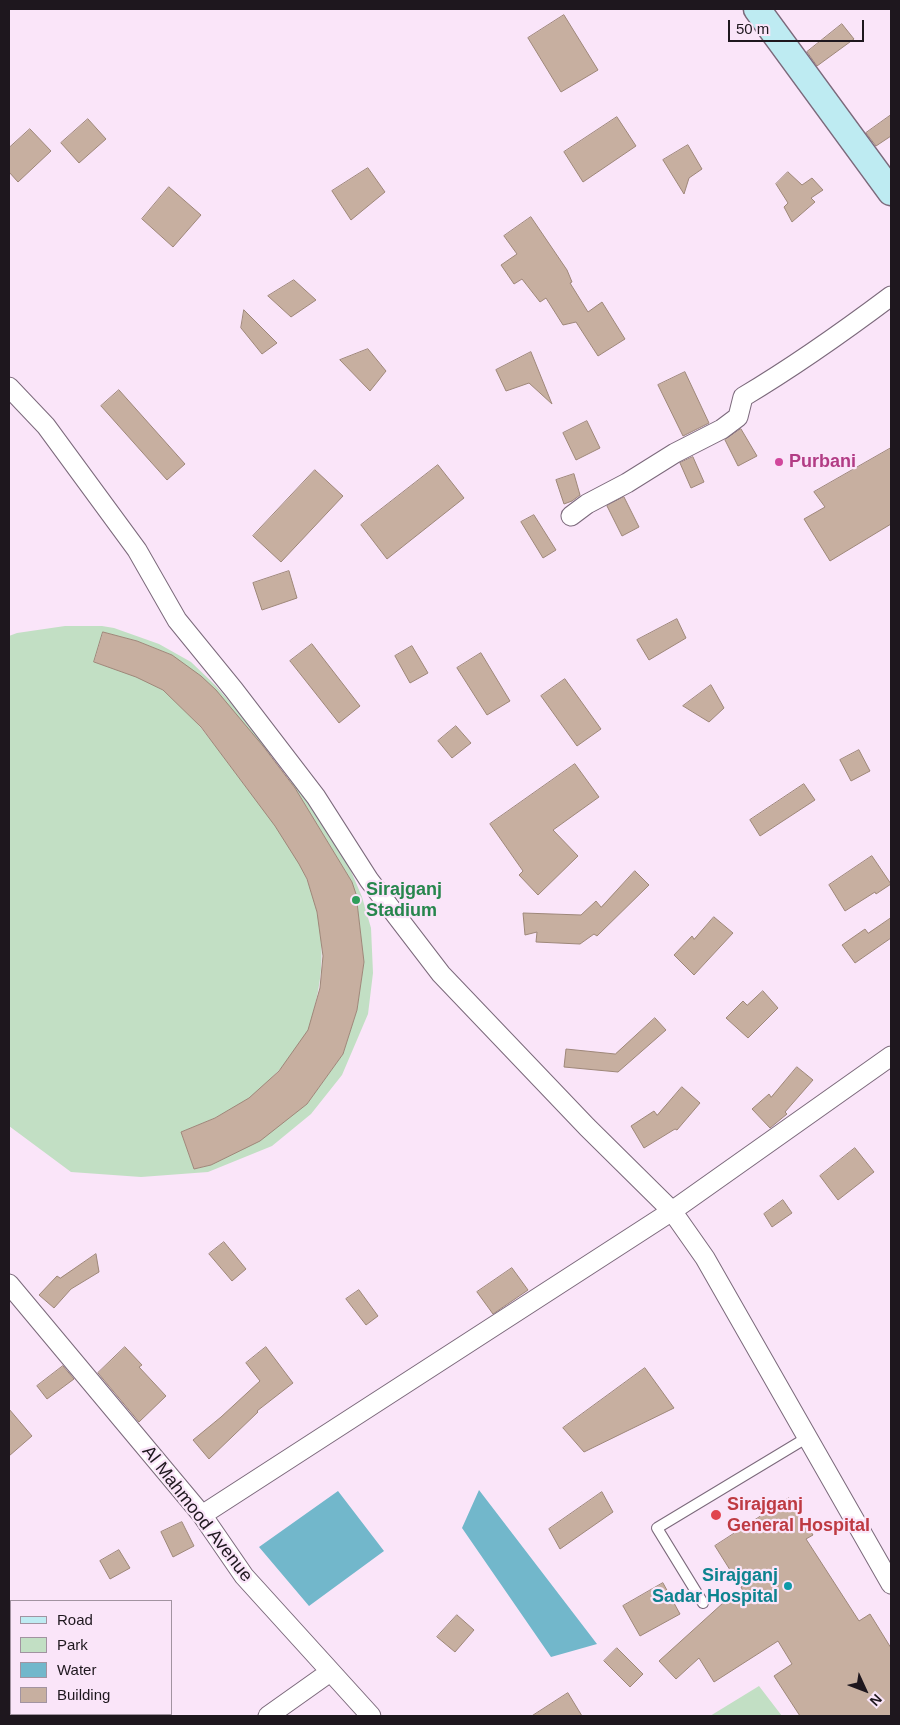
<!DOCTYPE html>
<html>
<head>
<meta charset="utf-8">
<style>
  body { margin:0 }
  #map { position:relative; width:900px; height:1725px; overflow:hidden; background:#fae5f9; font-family:Arial,sans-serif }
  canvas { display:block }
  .frame { position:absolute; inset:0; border:10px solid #1e171e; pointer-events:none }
  .legend { position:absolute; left:10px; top:1600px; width:162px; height:115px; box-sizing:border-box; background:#fae5f9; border:1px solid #a293a1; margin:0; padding:6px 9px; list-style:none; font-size:15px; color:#1e171e }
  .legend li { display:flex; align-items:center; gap:10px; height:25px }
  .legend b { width:25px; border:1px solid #a293a1 }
  .north { position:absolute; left:840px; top:1665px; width:50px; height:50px; -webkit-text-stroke:4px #fae5f9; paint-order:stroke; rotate:133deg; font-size:14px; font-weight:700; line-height:20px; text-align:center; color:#1e171e }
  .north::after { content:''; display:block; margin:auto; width:18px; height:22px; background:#1e171e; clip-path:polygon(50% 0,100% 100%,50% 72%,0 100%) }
  .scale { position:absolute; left:728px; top:20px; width:136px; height:22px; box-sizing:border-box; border:2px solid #1e171e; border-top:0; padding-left:6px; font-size:15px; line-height:18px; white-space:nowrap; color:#1e171e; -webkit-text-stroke:4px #fae5f9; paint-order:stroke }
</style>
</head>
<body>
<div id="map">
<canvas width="900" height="1725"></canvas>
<div class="frame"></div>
<ul class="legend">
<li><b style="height:6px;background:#beebf2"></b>Road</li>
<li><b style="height:14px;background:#c2dfc4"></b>Park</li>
<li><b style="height:14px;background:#72b7cb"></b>Water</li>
<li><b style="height:14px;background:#c7afa0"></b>Building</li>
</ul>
<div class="north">N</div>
<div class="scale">50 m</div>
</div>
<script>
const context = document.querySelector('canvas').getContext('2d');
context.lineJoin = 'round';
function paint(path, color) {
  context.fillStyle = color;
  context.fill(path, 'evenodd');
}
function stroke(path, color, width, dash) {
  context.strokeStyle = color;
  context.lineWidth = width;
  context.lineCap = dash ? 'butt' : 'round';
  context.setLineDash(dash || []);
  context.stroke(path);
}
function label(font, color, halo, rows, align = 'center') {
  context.font = font + ' Arial,sans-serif';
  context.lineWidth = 4.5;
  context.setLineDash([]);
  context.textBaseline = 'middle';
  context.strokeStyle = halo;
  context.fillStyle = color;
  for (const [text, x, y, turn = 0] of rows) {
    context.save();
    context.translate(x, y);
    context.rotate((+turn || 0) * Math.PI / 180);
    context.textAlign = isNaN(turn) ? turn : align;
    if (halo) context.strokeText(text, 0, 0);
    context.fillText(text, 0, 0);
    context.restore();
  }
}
paint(new Path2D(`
  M 65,626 L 102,626 L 114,628 L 159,644 L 191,662 L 215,685 L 237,710 L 297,781 L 346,859 L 362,897 L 371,928 L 373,973 L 368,1014 L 342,1075 L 311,1114 L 272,1146 L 208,1172 L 141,1177 L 71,1172 L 9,1126 L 9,636 L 17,633 ZM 103,632 L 137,641 L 172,655 L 261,744 L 283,769 L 313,818 L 352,882 L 357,904 L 364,962 L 357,1010 L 343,1054 L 307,1104 L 211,1165 L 194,1169 L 181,1132 C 204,1123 228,1113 248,1099 C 267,1085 298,1052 308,1031 C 311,1024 312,1016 314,1009 C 326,966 324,922 307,880 C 296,850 269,817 250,792 C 223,757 199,719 164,691 C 146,677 116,670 94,662 Z
  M 759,1686 L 782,1716 L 710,1716 Z`), '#c2dfc4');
paint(new Path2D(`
  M 479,1490 L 597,1644 L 551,1657 L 462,1528 Z
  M 338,1491 L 384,1551 L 309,1606 L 259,1547 Z`), '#72b7cb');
const building = new Path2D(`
  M 564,15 L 598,70 L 561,92 L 528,38 Z
  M 842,24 L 854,39 L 817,66 L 807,52 Z
  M 891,115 L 891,136 L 876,146 L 866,133 Z
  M 617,117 L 636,146 L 583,182 L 564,152 Z
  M 88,119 L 106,139 L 79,163 L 61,143 Z
  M 30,129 L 51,151 L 18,182 L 9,172 L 9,148 Z
  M 688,145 L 702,169 L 689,178 L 684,194 L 663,160 Z
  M 368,168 L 385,192 L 351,220 L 332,191 Z
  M 788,172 L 802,185 L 812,178 L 823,190 L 811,198 L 815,202 L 792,222 L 784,207 L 788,203 L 776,184 Z
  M 169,187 L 201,215 L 173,247 L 142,219 Z
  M 531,217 L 567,270 L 572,282 L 570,283 L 588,312 L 602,302 L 625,339 L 598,356 L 576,322 L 563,325 L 546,298 L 540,302 L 522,279 L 514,284 L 501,265 L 517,254 L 504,236 Z
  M 294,280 L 316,300 L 291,317 L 268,296 Z
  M 244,310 L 277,343 L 262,354 L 241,328 Z
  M 368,349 L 386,371 L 370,391 L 340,360 Z
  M 531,352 L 552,404 L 529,383 L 506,391 L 496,370 Z
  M 685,372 L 709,423 L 683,436 L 658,385 Z
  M 119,390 L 185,464 L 167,480 L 101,406 Z
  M 587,421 L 600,448 L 576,460 L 563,433 Z
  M 741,429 L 757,456 L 738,466 L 725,440 Z
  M 891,448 L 891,524 L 830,561 L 804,519 L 825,507 L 814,492 Z
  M 693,457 L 704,482 L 691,488 L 680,463 Z
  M 438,465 L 464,498 L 387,559 L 361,525 Z
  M 315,470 L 343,496 L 281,562 L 253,536 Z
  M 574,474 L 580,495 L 572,501 L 564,504 L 556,480 Z
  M 624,497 L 639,527 L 622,536 L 607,506 Z
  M 534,515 L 556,550 L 543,558 L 521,522 Z
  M 289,571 L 297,598 L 262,610 L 253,583 Z
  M 677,619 L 686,638 L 649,660 L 637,640 Z
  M 103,632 L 137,641 L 172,655 L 201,676 L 216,690 L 263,746 L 295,788 L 352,882 L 356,894 L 364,962 L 357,1010 L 343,1054 L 307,1104 L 260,1141 L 211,1165 L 194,1169 L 181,1132 L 215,1118 L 249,1098 L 279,1071 L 308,1030 L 320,988 L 323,956 L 317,912 L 307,879 L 299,864 L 275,826 L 201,727 L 163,690 L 136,677 L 94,662 Z
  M 312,644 L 360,706 L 339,723 L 290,661 Z
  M 412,646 L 428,673 L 410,683 L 395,656 Z
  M 481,653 L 510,701 L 487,715 L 457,668 Z
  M 565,679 L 601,729 L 577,746 L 541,696 Z
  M 711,685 L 724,708 L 709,722 L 683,706 Z
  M 456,726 L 471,743 L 452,758 L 438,741 Z
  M 859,750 L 870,771 L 851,781 L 840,760 Z
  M 575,764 L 599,797 L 553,830 L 578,856 L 538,895 L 519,875 L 523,871 L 490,824 Z
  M 804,784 L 815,800 L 760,836 L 750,820 Z
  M 872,856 L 891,884 L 876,894 L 875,892 L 845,911 L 829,885 Z
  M 635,871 L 649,885 L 597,936 L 594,934 L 580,944 L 536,942 L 537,932 L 525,935 L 523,913 L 581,915 L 596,901 L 601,907 Z
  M 714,917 L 733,933 L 694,975 L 674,955 L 692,936 L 694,939 Z
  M 891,918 L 891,938 L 855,963 L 842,945 L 865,929 L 868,933 Z
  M 763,991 L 778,1008 L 748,1038 L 726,1018 L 743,1001 L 747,1005 Z
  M 655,1018 L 666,1030 L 618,1072 L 564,1067 L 566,1049 L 615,1054 Z
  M 797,1067 L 813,1080 L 785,1112 L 787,1114 L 770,1128 L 752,1109 L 769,1094 L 771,1097 Z
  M 682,1087 L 700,1103 L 677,1130 L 675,1129 L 644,1148 L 631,1126 L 654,1111 L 657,1115 Z
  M 855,1148 L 874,1172 L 838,1200 L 820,1176 Z
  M 783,1200 L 792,1213 L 772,1227 L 764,1214 Z
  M 224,1242 L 246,1269 L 232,1281 L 209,1254 Z
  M 96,1254 L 99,1272 L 71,1289 L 54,1308 L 39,1295 L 57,1276 L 60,1278 Z
  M 512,1268 L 528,1290 L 493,1314 L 477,1292 Z
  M 359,1290 L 378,1316 L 366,1325 L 346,1299 Z
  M 125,1347 L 142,1365 L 139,1367 L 166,1396 L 139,1422 L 98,1373 Z
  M 266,1347 L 293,1383 L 257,1411 L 258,1412 L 209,1459 L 193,1440 L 221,1417 L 260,1381 L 246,1363 Z
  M 63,1366 L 74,1379 L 47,1399 L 37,1386 Z
  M 645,1368 L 674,1408 L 584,1452 L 563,1428 Z
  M 9,1409 L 32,1436 L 9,1456 Z
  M 602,1492 L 613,1512 L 560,1549 L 549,1529 Z
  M 789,1498 L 813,1535 L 806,1539 L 859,1621 L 870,1614 L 891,1648 L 891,1716 L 800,1716 L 774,1676 L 792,1664 L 778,1641 L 714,1682 L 699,1658 L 676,1679 L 659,1661 L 723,1603 L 743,1591 L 741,1587 L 743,1586 L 739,1580 L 737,1581 L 715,1546 Z
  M 182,1522 L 194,1546 L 173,1557 L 161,1532 Z
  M 119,1550 L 130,1568 L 110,1579 L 100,1561 Z
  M 663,1583 L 680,1614 L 640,1636 L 623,1606 Z
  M 457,1615 L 474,1630 L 455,1652 L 437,1637 Z
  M 617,1648 L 643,1674 L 630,1687 L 604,1661 Z
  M 568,1693 L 582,1716 L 532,1716 Z`);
paint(building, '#c7afa0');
stroke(building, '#9e8779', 1);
const lane = new Path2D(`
  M 703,1603 L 657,1528 L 808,1437`);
const street = new Path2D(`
  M 9,387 L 46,426 L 137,550 L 177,620 L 234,690 L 316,797 L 369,880 L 441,974 L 587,1127 L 672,1211 L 705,1258 L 891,1584
  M 571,516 L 587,504 L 627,483 L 675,453 L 722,429 L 738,417 L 743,397 C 795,366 843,332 891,296
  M 9,1284 L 202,1515 L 244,1576 L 371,1716
  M 202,1515 L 672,1211 L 891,1056
  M 268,1716 L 330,1672`);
const secondary = new Path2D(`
  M 757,9 L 891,192`);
stroke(lane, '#7b697b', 12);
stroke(street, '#7b697b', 21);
stroke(secondary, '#7b697b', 29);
stroke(lane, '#fff', 10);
stroke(street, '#fff', 19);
stroke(secondary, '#beebf2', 26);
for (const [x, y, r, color] of [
  [779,462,5,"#d1479c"],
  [356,900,5,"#2e9e5b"],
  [716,1515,6,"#e0444e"],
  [788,1586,5,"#0f9aa8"]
]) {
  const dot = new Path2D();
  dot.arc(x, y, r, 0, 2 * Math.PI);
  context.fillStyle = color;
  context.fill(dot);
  stroke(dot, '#fae5f9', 2);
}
label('bold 18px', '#b23c85', '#fae5f9', [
  ["Purbani",789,462]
], 'left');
label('bold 18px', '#27864d', '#fae5f9', [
  ["Sirajganj",366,890],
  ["Stadium",366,911]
], 'left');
label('bold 18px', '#be3a42', '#fae5f9', [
  ["Sirajganj",727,1505],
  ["General Hospital",727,1526]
], 'left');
label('18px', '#1e171e', '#fae5f9', [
  ["Al Mahmood Avenue",197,1514,52]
]);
label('bold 18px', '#0d838f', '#fae5f9', [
  ["Sirajganj",778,1576],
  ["Sadar Hospital",778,1597]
], 'right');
</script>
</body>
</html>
